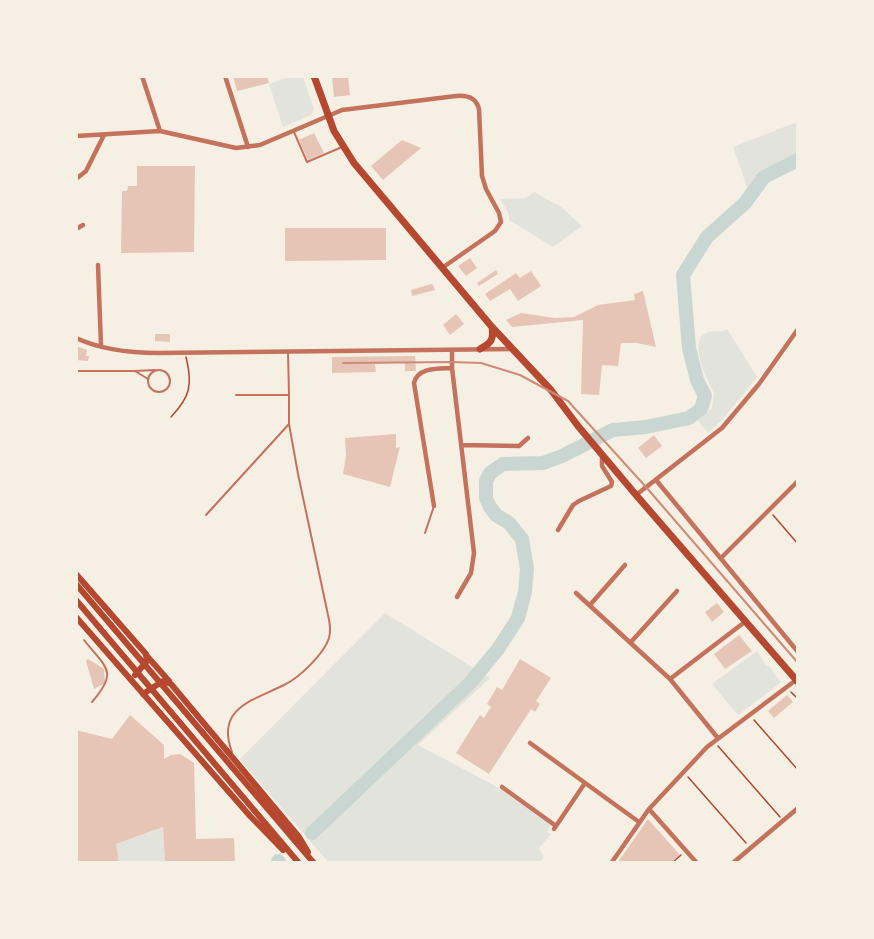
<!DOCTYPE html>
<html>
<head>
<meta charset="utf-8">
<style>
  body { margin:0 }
  #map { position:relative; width:874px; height:939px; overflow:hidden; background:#f6efe4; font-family:"Alegreya Sans",sans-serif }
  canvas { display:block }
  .frame { position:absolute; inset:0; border:78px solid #f6efe4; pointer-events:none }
</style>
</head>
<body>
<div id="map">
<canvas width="874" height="939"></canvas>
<div class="frame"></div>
</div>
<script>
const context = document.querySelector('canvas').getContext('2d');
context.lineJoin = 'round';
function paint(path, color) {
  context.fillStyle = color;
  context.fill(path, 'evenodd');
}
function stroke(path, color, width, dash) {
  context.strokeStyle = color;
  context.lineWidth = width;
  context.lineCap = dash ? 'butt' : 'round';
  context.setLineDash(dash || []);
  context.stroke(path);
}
paint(new Path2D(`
  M 291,76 L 303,77 L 314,109 L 311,115 L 283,127 L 269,84 Z
  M 797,122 L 797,154 L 761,174 L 748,190 L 733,147 Z
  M 534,192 L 560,206 L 582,226 L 553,247 L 509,220 L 509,214 L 500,199 L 526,198 Z
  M 727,329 L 757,377 L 723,419 L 708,433 L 698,421 L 712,408 L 714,393 C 708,381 689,344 704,334 C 711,329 719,334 727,329 Z
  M 385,613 L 490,678 L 418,745 L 501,789 L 551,825 L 547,832 L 551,834 L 539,848 L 544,858 L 539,862 L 328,862 L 240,759 Z
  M 757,651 L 766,666 L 768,665 L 780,681 L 779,684 L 738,715 L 712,684 Z
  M 163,827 L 165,862 L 119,862 L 116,844 Z`), '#e2e4dc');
stroke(new Path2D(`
  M 312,833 L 470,683 L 498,649 L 518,618 L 525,592 L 527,569 L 522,539 L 509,523 L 496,515 L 490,507 L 486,498 L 486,481 L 490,473 L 503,464 L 543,463 L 562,456 L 613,430 L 646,427 L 689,418 L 701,409 L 705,396 L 697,380 L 689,348 L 683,275 L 707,237 L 745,203 L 764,177 L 798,160
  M 278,861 L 279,862`), '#c9d6d2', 14);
paint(new Path2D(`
  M 233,76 L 267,76 L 269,83 L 237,91 Z
  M 332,76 L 348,76 L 350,95 L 334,97 Z
  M 314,133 L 324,153 L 308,160 L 299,140 Z
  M 402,140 L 421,148 L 383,180 L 371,166 Z
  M 137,166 L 195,166 L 194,252 L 121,253 L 122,191 L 127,191 L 128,186 L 137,186 Z
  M 285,228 L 386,228 L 386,260 L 285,261 Z
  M 470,258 L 477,268 L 466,276 L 458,266 Z
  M 496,270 L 498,274 L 479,286 L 477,283 Z
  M 531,271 L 541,286 L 518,301 L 510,289 L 490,301 L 485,294 L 516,273 L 520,278 Z
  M 431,284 L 433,285 L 435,290 L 412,296 L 411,290 Z
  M 643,291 L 656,347 L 637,343 L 621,343 L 618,366 L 602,365 L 599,395 L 581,394 L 583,320 L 512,327 L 506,320 L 521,313 L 555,318 L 574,317 L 598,305 L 635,300 L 634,294 Z
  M 456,314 L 464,324 L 450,335 L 443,325 Z
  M 155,334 L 170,334 L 170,342 L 155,341 Z
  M 76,346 L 87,350 L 86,356 L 89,356 L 88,361 L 76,360 Z
  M 415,356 L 416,371 L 405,371 L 405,363 L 375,364 L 376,372 L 332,373 L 332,357 Z
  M 396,434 L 396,448 L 400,447 L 390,487 L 343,474 L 346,456 L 345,438 Z
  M 654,435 L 662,446 L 646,458 L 638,448 Z
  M 717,603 L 724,612 L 712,622 L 705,612 Z
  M 739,635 L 752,651 L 725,669 L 714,654 Z
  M 88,659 L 104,669 L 105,683 L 94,689 L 86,661 Z
  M 520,659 L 551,678 L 536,701 L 540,704 L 535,712 L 531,709 L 489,774 L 456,753 L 480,715 L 484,718 L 491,707 L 487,704 L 497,687 L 502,690 Z
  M 787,695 L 793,702 L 774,718 L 768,711 Z
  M 130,715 L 164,745 L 164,759 L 171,755 L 180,754 L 194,763 L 196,839 L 234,838 L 235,861 L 165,862 L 163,827 L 116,844 L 119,862 L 76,862 L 76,730 L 112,739 Z
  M 648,819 L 680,855 L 671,862 L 618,862 Z`), '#e6c5b7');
stroke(new Path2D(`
  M 171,417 C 190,397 193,385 186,357
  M 773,515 L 798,544
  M 791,692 L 798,699
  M 754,720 L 798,770
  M 718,746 L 780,817
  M 688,777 L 746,843
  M 673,862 L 681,855`), '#b5482f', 1.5);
stroke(new Path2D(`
  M 294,132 L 307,162 L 342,147
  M148 381a11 11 0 1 1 22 0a11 11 0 1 1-22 0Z
  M 76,371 L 135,371
  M 148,379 L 135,371 L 155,370
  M 236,395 L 289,395 L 288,352
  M 206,515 L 289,424 L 289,395
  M 425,533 L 434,506
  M 84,640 C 106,668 119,671 92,702
  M 232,752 C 215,708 254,700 284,685 C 299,678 324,654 329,638 C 331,631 330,623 328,615 L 298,474 L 289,424`), '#c5725c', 2);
stroke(new Path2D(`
  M 142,76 L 160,131
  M 225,76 L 248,147
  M 76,136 L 160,131 L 236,148 L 260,145 L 342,110 L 456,96 C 467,95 476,97 479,109 L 482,176 L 486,189 L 499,213 L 501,222 L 495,231 L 442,268
  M 76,179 L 86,171 L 104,135
  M 76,229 L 83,225
  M 98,265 L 101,346
  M 76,338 C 102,350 130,353 158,353 L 514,349
  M 452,350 L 452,368 L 474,553 L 471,573 L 457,597
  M 461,445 L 519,446 L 528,438
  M 656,480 L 798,652
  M 636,495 L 722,428 L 759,384 L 798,329
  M 434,506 L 414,383 C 418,367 438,369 452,368
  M 558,530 L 573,505 L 579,501 L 611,486 L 612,482 L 602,466 L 602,454
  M 721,558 L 798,481
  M 576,593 L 670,679 L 717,737
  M 590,605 L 625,565
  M 631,642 L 677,591
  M 670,679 L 746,621
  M 530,743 L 639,822
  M 502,787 L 556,826
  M 649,809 L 696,862
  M 554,829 L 585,783
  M 612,862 L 649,809 L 707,747 L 796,680
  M 734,862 L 798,808`), '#c5725c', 4.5);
stroke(new Path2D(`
  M 76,574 L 146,654 L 147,661 L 135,675
  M 76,584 L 313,862
  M 76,600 L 298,862
  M 76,617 L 250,816 L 283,850
  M 146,655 L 169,681
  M 143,694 L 163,681 L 171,684 L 299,837 L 308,852`), '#b5482f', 6);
stroke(new Path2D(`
  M 314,76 L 334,131 L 354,163 L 492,327 L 551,390 L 578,426 L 636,495 L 798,682
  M 480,349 C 491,343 494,340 492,327`), '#b5482f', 7);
stroke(new Path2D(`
  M 343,363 L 452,362 L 481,363 L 520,375 L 568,401 L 646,487 L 798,663`), '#cf8b77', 2);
</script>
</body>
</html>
